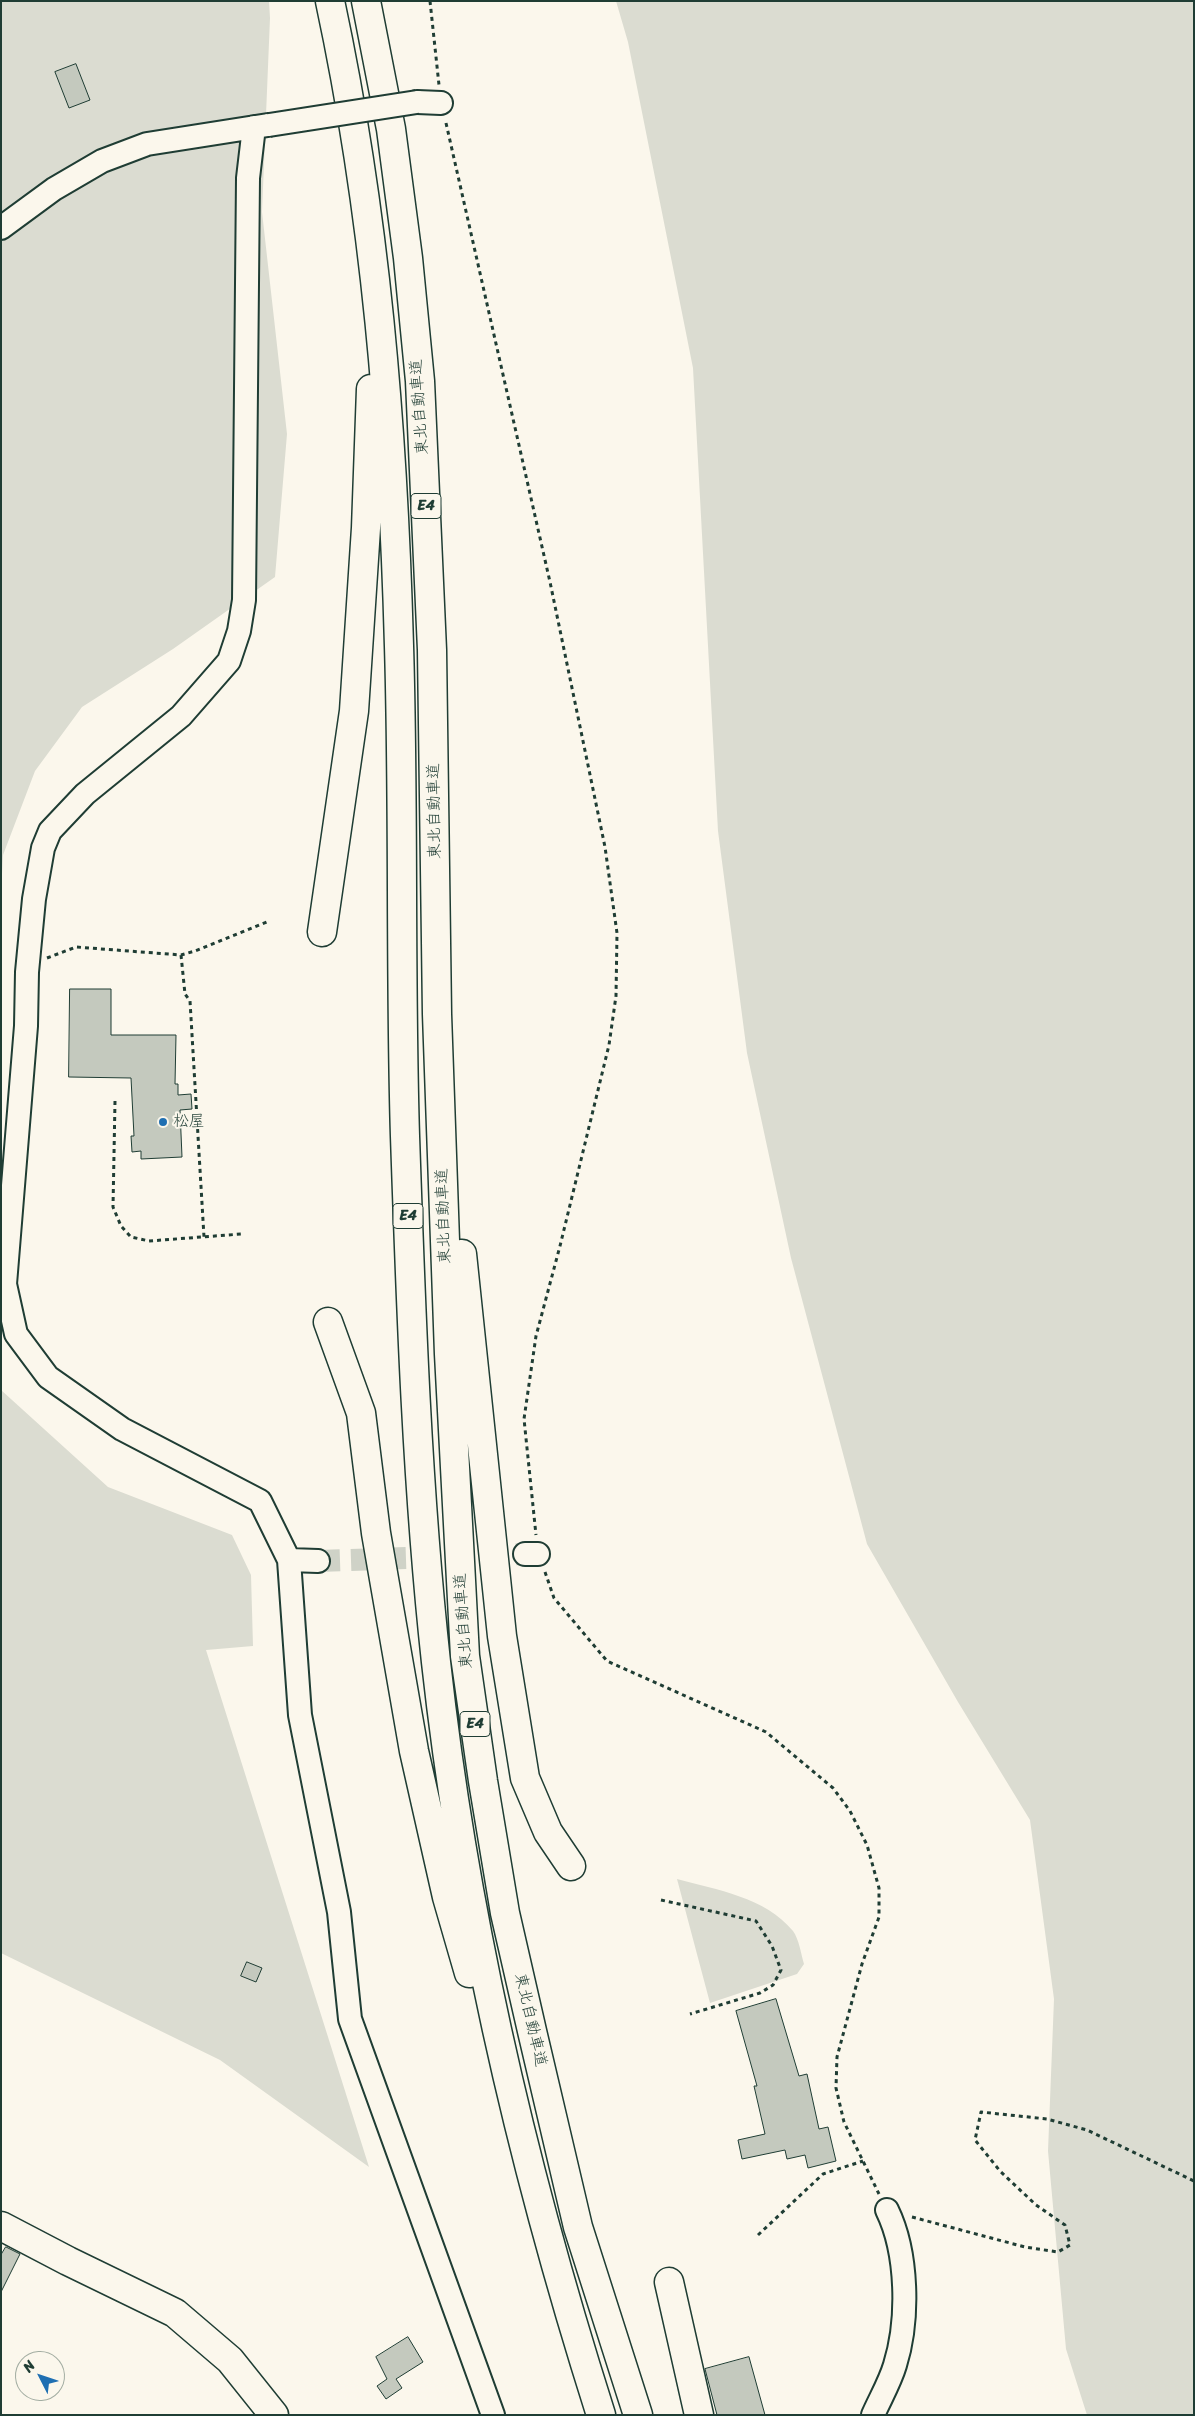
<!DOCTYPE html>
<html>
<head>
<meta charset="utf-8">
<style>
  body { margin:0 }
  #map { position:relative; width:1195px; height:2416px; overflow:hidden; background:#fbf7ec; font-family:Sriracha,sans-serif }
  canvas { display:block }
  .frame { position:absolute; inset:0; border:2px solid #1f3d34; pointer-events:none }
  .north { position:absolute; left:15px; top:2351px; width:50px; height:50px; box-sizing:border-box; background:#fbf7ec; border:1px solid #a3ada2; border-radius:50%; rotate:311deg; font-size:14px; font-weight:700; line-height:20px; text-align:center; color:#1f3d34 }
  .north::after { content:''; display:block; margin:auto; width:18px; height:22px; background:#1f6fb2; clip-path:polygon(50% 0,100% 100%,50% 72%,0 100%) }
</style>
</head>
<body>
<div id="map">
<canvas width="1195" height="2416"></canvas>
<div class="frame"></div>
<div class="north">N</div>
</div>
<script>
const context = document.querySelector('canvas').getContext('2d');
context.lineJoin = 'round';
function paint(path, color) {
  context.fillStyle = color;
  context.fill(path, 'evenodd');
}
function stroke(path, color, width, dash) {
  context.strokeStyle = color;
  context.lineWidth = width;
  context.lineCap = dash ? 'butt' : 'round';
  context.setLineDash(dash || []);
  context.stroke(path);
}
function label(font, color, halo, rows, align = 'center') {
  context.font = font + ' Sriracha,"Klee One",sans-serif';
  context.lineWidth = 4;
  context.setLineDash([]);
  context.textBaseline = 'middle';
  context.strokeStyle = halo;
  context.fillStyle = color;
  for (const [text, x, y, turn = 0] of rows) {
    context.save();
    context.translate(x, y);
    context.rotate((+turn || 0) * Math.PI / 180);
    context.textAlign = isNaN(turn) ? turn : align;
    if (halo) context.strokeText(text, 0, 0);
    context.fillText(text, 0, 0);
    context.restore();
  }
}
paint(new Path2D(`
  M 1,1 L 269,1 L 270,18 L 262,212 L 287,434 L 275,577 L 173,649 L 82,707 L 35,771 L 3,855 L 1,893 Z
  M 616,1 L 1194,1 L 1194,2415 L 1087,2415 L 1066,2349 L 1048,2151 L 1054,1999 L 1030,1820 L 958,1702 L 867,1544 L 791,1258 L 747,1053 L 718,831 L 693,368 L 628,42 Z
  M 1,1390 L 108,1487 L 232,1535 L 251,1575 L 253,1646 L 206,1650 L 369,2167 L 220,2060 L 1,1953 Z
  M 677,1879 C 717,1890 765,1897 793,1931 C 799,1939 801,1954 804,1964 L 797,1974 L 710,2003 Z`), '#dbdcd1');
const building = new Path2D(`
  M 76,64 L 90,100 L 69,108 L 55,72 Z
  M 70,989 L 111,989 L 111,1035 L 176,1035 L 175,1084 L 178,1084 L 178,1095 L 191,1094 L 192,1109 L 180,1110 L 182,1157 L 141,1159 L 141,1151 L 132,1152 L 131,1136 L 134,1136 L 131,1078 L 69,1077 Z
  M 247,1962 L 262,1968 L 256,1982 L 241,1976 Z
  M 776,1999 L 799,2076 L 807,2074 L 819,2129 L 828,2127 L 836,2161 L 808,2168 L 805,2155 L 787,2159 L 785,2150 L 742,2159 L 738,2140 L 765,2134 L 754,2086 L 757,2086 L 736,2011 Z
  M 6,2247 L 20,2254 L 1,2292 L 1,2255 Z
  M 408,2337 L 423,2362 L 396,2379 L 402,2388 L 386,2399 L 377,2386 L 387,2379 L 376,2357 Z
  M 749,2357 L 765,2415 L 717,2415 L 705,2369 Z`);
paint(building, '#c4c9be');
stroke(building, '#1f3d34', 1);
stroke(new Path2D(`
  M 318,1561 L 525,1554`), '#cfd2c7', 22, [22, 11]);
const minor = new Path2D(`
  M 417,102 L 441,103
  M 254,127 L 248,178 L 244,600 L 239,631 L 229,661 L 181,716 L 85,794 L 50,831 L 43,848 L 34,899 L 27,972 L 26,1026 L 5,1284 L 16,1334 L 48,1377 L 122,1429 L 260,1501 L 289,1560 L 300,1715 L 339,1912 L 350,2019 L 493,2415
  M 1,228 L 54,189 L 102,161 L 147,144 L 268,125
  M 525,1554 L 538,1554
  M 289,1560 L 318,1561
  M 873,2415 C 880,2399 890,2382 895,2365 C 909,2320 908,2253 887,2210`);
const tertiary = new Path2D(`
  M 1,2226 L 68,2261 L 175,2313 L 230,2360 L 274,2415`);
const motorway = new Path2D(`
  M 330,1 C 376,216 393,427 399,646 C 404,809 400,973 405,1136 C 411,1311 417,1488 436,1662 C 464,1917 523,2170 601,2415
  M 366,1 L 391,129 L 408,258 L 420,381 L 432,650 L 437,1014 L 449,1354 L 465,1656 L 483,1781 L 505,1913 L 532,2031 L 578,2227 L 638,2415
  M 322,932 L 354,711 L 366,528 L 371,389
  M 462,1254 L 502,1636 L 525,1778 L 548,1832 L 571,1866
  M 328,1322 L 361,1413 L 376,1533 L 414,1751 L 447,1897 L 469,1973
  M 669,2282 L 699,2415`);
stroke(minor, '#1f3d34', 26);
stroke(tertiary, '#1f3d34', 31);
stroke(motorway, '#1f3d34', 31);
stroke(new Path2D(`
  M 430,1 L 439,85
  M 446,123 L 550,582 L 605,847 L 617,933 L 616,996 L 609,1045 L 560,1246 L 536,1336 L 524,1419 L 536,1535
  M 181,955 L 185,994 L 190,1001 L 204,1237
  M 47,958 L 76,947 L 181,955 L 195,951 L 269,921
  M 115,1101 L 113,1207 L 121,1226 L 131,1237 L 149,1241 L 241,1234
  M 545,1572 L 554,1598 L 607,1661 L 766,1732 L 833,1788 L 850,1811 L 867,1845 L 879,1888 L 879,1917 L 862,1964 L 837,2057 L 836,2088 L 844,2122 L 879,2194
  M 661,1900 L 756,1921 L 772,1946 L 781,1970 L 773,1985 L 760,1993 L 690,2014
  M 912,2217 L 1025,2247 L 1058,2252 L 1070,2245 L 1065,2225 L 1036,2205 L 1000,2171 L 975,2140 L 981,2112 L 1047,2119 L 1087,2130 L 1194,2181
  M 758,2235 L 823,2174 L 863,2161`), '#1f3d34', 3, [4, 4]);
stroke(minor, '#fbf7ec', 22);
stroke(tertiary, '#fbf7ec', 28);
stroke(motorway, '#fbf7ec', 28);
const minorBridge = new Path2D(`
  M 269,125 L 417,102`);
stroke(minorBridge, '#1f3d34', 26, []);
stroke(minorBridge, '#fbf7ec', 22);
for (const [x, y, r, color] of [
  [163,1122,5,"#1f6fb2"]
]) {
  const dot = new Path2D();
  dot.arc(x, y, r, 0, 2 * Math.PI);
  context.fillStyle = color;
  context.fill(dot);
  stroke(dot, '#fbf7ec', 2);
}
for (const [x, y, w] of [
  [426,506,30],
  [408,1216,30],
  [475,1724,30]
]) {
  const box = new Path2D();
  box.roundRect(x - w / 2, y - 12.5, w, 25, 4);
  context.fillStyle = '#fbf7ec';
  context.fill(box);
  stroke(box, '#1f3d34', 1);
}
label('bold 15px', '#1f3d34', null, [
  ["E4",426,506],
  ["E4",408,1216],
  ["E4",475,1724]
]);
label('16px', '#1f3d34', '#fbf7ec', [
  ["東北自動車道",420,407,-94],
  ["東北自動車道",435,811,-91],
  ["東北自動車道",444,1216,-92],
  ["東北自動車道",464,1621,-94],
  ["東北自動車道",530,2020,77]
]);
label('16px', '#1f3d34', '#fbf7ec', [
  ["松屋",173,1122]
], 'left');
</script>
</body>
</html>
